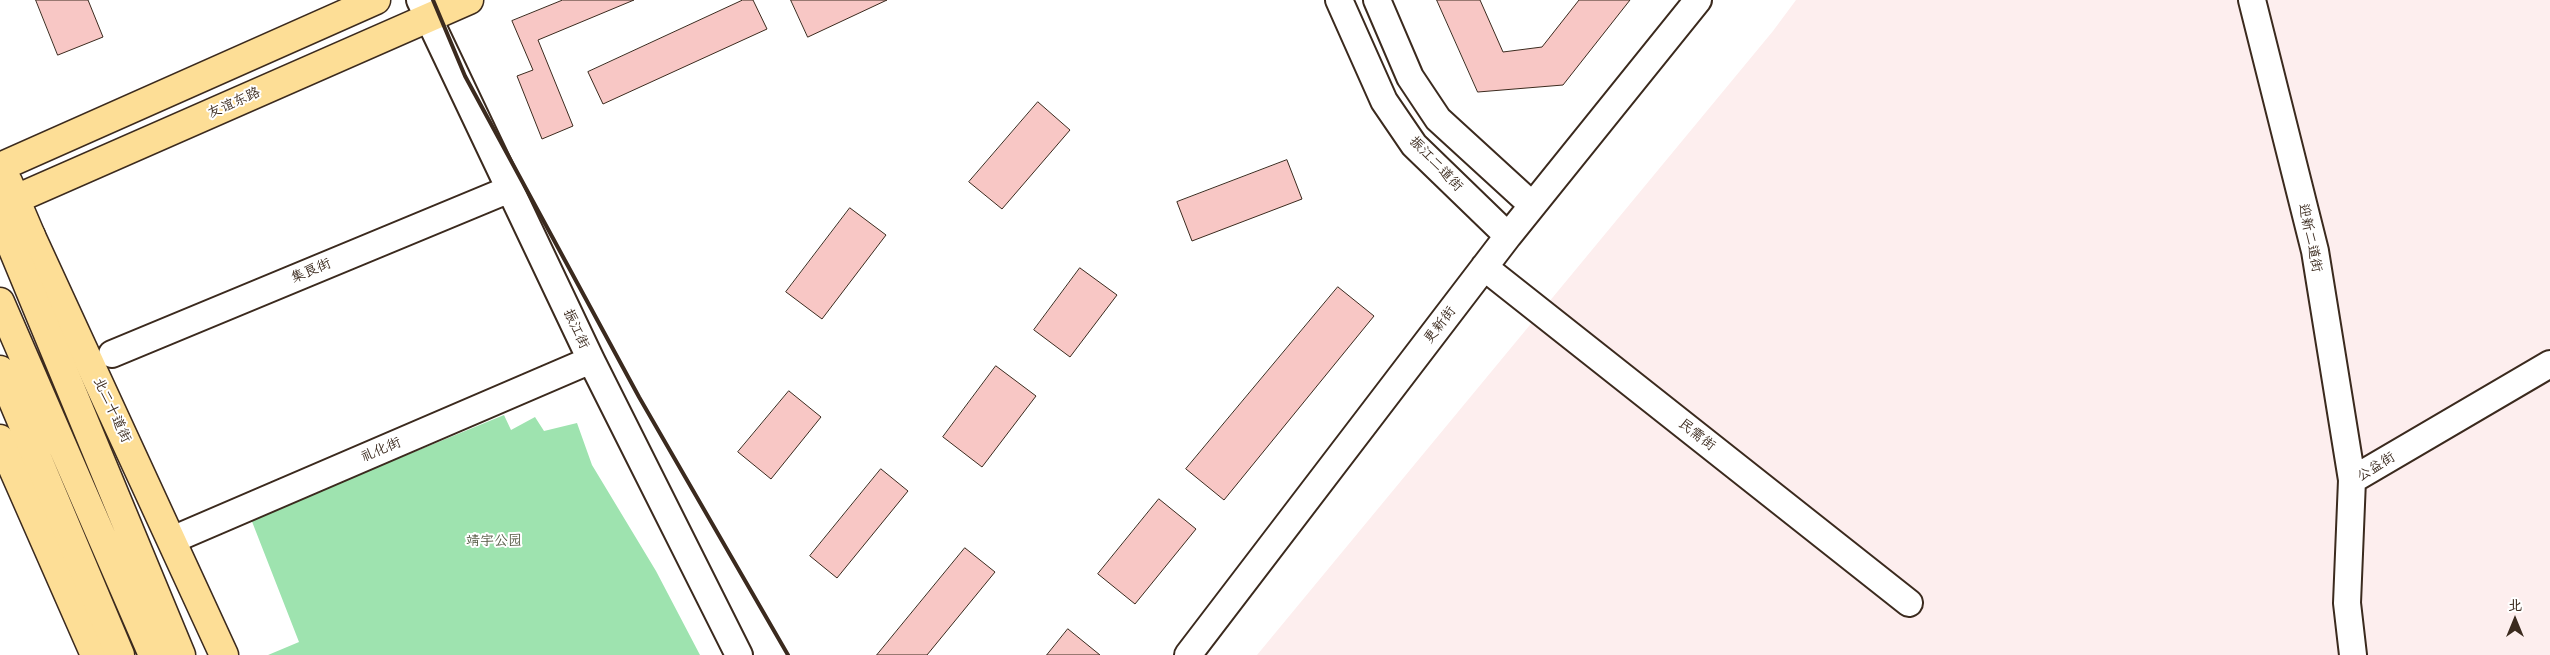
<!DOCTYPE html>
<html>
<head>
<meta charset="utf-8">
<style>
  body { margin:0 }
  #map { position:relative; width:2550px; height:655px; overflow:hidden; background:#fff; font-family:"Playpen Sans","LXGW WenKai TC",sans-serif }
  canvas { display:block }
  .north { position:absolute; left:2490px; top:595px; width:50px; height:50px; -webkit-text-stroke:4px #fff; paint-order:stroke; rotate:0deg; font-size:14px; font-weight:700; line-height:20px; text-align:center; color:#3b2a1e }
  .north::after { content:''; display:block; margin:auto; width:18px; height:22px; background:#3b2a1e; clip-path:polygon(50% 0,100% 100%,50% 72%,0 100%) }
</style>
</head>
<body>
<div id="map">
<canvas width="2550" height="655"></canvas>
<div class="north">北</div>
</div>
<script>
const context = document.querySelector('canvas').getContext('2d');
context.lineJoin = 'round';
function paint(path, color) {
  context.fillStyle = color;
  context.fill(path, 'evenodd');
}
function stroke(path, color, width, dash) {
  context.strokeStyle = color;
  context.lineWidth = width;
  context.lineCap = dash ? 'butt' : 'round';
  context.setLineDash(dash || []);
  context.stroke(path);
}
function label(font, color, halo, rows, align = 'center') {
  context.font = font + ' "Playpen Sans","LXGW WenKai TC",sans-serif';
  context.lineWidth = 4;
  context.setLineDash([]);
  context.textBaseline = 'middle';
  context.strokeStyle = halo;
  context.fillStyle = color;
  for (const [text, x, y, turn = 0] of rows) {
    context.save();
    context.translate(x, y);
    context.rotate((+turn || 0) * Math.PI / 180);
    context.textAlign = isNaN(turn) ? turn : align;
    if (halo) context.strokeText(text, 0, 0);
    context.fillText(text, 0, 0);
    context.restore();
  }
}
paint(new Path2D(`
  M 1796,0 L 2550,0 L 2550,655 L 1257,655 L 1773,31 Z`), '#fdeeee');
paint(new Path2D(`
  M 504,415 L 511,430 L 535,417 L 544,431 L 577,423 L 592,465 L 656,571 L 700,655 L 268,655 L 299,642 L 251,519 Z`), '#9ee3af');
const building = new Path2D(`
  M 36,0 L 88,0 L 103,37 L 58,55 Z
  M 563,0 L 634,0 L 538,40 L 573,126 L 542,139 L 517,76 L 533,70 L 512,21 Z
  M 743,0 L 753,0 L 767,29 L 603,104 L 588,72 Z
  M 791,0 L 887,0 L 808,37 Z
  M 1437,0 L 1480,0 L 1503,52 L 1542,47 L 1579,0 L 1630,0 L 1563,85 L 1478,92 Z
  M 1038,102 L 1070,130 L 1002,209 L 969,182 Z
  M 1287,160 L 1302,199 L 1192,241 L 1177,202 Z
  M 850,208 L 886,235 L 822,319 L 786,292 Z
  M 1080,268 L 1117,295 L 1070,357 L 1034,330 Z
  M 1338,287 L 1374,316 L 1224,500 L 1186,469 Z
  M 996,366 L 1036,396 L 982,467 L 943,437 Z
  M 789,391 L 821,417 L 771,479 L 738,452 Z
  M 881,469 L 908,491 L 837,578 L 810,556 Z
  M 1159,499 L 1196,529 L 1135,604 L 1098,574 Z
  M 965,548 L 995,572 L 927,655 L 877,655 Z
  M 1068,629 L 1100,655 L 1047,655 Z`);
paint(building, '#f8c7c5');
stroke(building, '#3b2a1e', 1);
const tertiary = new Path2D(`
  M 420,0 L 591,360 L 739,655
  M 1339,0 L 1384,101 L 1414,145 L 1508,236
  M 1377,0 L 1410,77 L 1438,119 L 1532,205
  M 2252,0 L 2315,251 L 2352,480
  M 1484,267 L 1909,603
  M 112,354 L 510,189
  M 172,540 L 591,360
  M 1188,655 L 1508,236 L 1698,0
  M 2353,655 L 2347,603 L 2352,480 L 2550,364`);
const primary = new Path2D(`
  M 31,236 L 224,655
  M 0,439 L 95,655`);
const trunk = new Path2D(`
  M 0,167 L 376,0
  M 8,182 L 31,236
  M 0,206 L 469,0
  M 0,218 L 181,655
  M 0,302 L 153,655
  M 0,370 L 120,655`);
stroke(tertiary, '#3b2a1e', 30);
stroke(primary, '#3b2a1e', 31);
stroke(trunk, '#3b2a1e', 31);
stroke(tertiary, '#fff', 26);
stroke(primary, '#fdde96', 28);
stroke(trunk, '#fdde96', 28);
stroke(new Path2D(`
  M 433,0 L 465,76 L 639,397 L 788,655`), '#3b2a1e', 4);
label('14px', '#3b2a1e', '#fff', [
  ["友谊东路",234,103,-24],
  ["振江二道街",1436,164,46],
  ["迎新二道街",2310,238,78],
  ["集良街",311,271,-23],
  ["更新街",1440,325,-52],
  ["振江街",576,329,65],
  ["北二十道街",112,410,65],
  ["民需街",1697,435,38],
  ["礼化街",381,450,-23],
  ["公益街",2376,467,-32]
]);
label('14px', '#545842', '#fff', [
  ["靖宇公园",494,541]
]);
</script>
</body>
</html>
